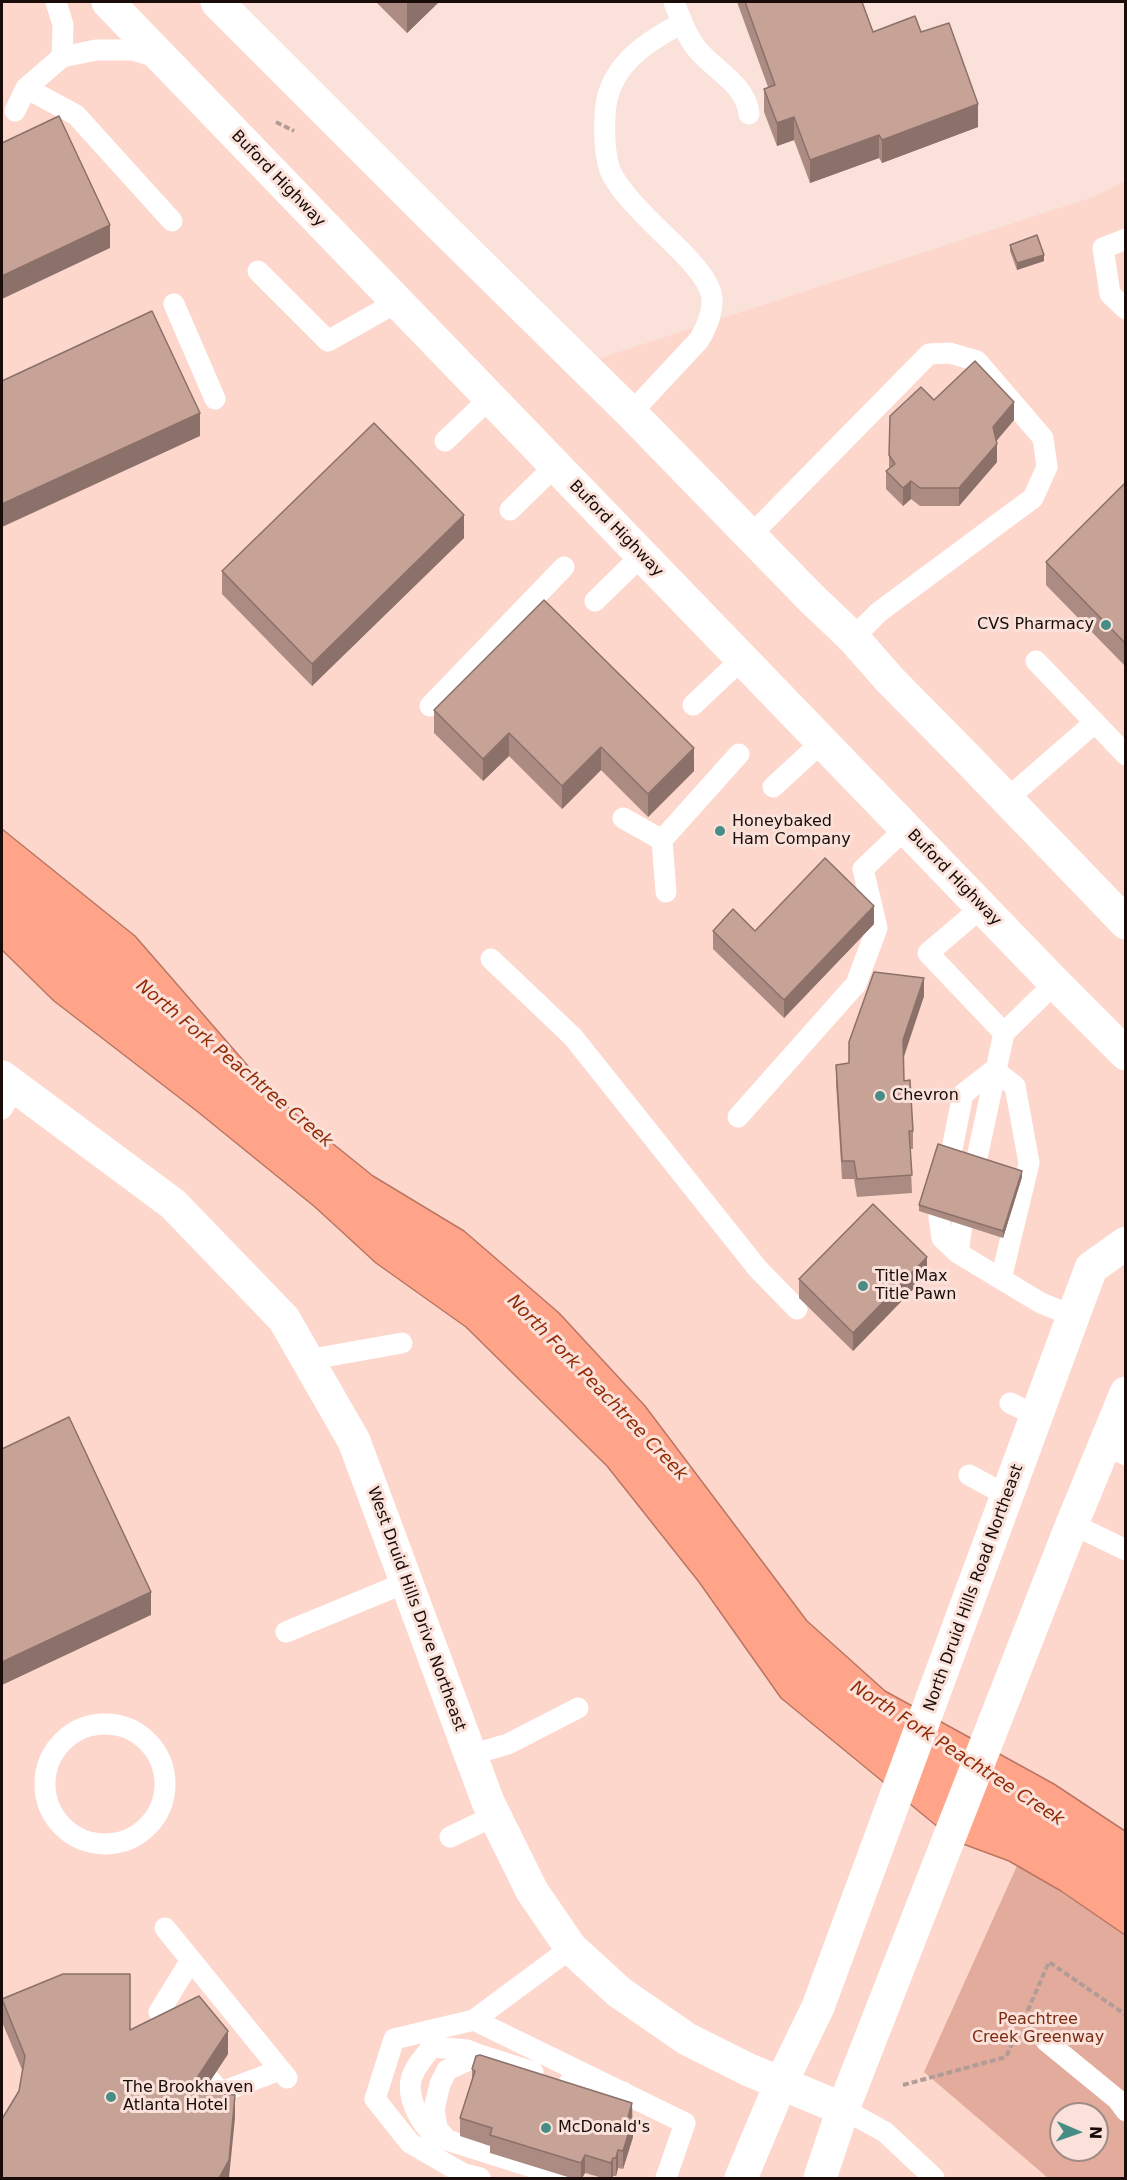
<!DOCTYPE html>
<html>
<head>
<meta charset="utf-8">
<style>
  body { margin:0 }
  #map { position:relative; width:1127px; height:2180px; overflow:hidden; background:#fae2db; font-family:"DejaVu Sans",sans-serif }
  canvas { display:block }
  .frame { position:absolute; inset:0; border:3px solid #190c09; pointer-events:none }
  .north { position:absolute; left:1049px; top:2102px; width:60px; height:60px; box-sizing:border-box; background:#fae2db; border:2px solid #a08c87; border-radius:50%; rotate:92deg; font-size:16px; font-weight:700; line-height:24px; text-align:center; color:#190c09 }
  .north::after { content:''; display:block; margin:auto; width:21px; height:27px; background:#478d86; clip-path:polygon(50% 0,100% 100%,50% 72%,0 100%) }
</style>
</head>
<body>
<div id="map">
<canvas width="1127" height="2180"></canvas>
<div class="frame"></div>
<div class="north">N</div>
</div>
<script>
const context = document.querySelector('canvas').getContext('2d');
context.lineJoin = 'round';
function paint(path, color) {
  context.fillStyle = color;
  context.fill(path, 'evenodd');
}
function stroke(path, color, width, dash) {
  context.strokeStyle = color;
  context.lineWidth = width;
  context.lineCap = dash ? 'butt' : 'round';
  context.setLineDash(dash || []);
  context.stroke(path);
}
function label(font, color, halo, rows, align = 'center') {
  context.font = font + ' "DejaVu Sans",sans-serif';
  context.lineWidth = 6;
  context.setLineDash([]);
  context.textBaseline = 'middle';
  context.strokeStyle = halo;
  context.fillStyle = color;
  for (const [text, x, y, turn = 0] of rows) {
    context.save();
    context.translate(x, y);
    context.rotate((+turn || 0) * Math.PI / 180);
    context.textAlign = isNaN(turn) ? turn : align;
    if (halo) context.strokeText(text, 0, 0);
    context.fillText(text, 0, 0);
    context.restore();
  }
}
paint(new Path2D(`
  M 2,2 L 197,2 L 564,370 L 1093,197 L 1125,181 L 1125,2178 L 2,2178 ZM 1061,2114 L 1097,2114 L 1097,2150 L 1061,2150 Z`), '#fdd7cc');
paint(new Path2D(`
  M 1054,1784 L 1125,1831 L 1125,2178 L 1048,2178 L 924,2072 ZM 1061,2114 L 1097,2114 L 1097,2150 L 1061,2150 Z`), '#e2ab9b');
const water = new Path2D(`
  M 2,829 L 135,936 L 275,1097 L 373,1176 L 464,1231 L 559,1313 L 645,1406 L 807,1621 L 885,1691 L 1054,1784 L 1125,1831 L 1125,1935 L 1061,1891 L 1009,1861 L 955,1841 L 781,1698 L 699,1582 L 607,1466 L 466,1327 L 376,1263 L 315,1207 L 198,1112 L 54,1001 L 2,950 Z`);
paint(water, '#ffa489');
stroke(water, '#ba7663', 1.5);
stroke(new Path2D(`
  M 276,122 L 294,131
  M 1024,2019 L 1049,1962 L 1126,2015
  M 903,2085 L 1006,2057 L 1015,2037`), '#b19c97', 4, [6, 3]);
stroke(new Path2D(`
  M 56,2 L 63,25 L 62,57
  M 674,2 C 680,17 686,36 697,49 C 714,70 746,84 749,114
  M 26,88 L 62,57 L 96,50 L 133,50 L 159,58
  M 15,111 L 26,88 L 76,115 L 172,221
  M 1126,239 L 1103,248 L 1110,294 L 1126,309
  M 258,271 L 328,341 L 397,302
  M 174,304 L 215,399
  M 631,413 L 699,340 C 707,327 715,308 711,293 C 706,277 693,264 682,252 C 662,232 620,195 610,170 C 604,152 604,134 605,116 C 606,68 644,43 682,23
  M 445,441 L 490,398
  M 510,510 L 555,466
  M 751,535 L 929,354 L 950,353 L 977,361 L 1043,438 L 1047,467 L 1033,498 L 879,612 L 853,638
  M 595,601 L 642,555
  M 1036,661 L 1126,755
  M 693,705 L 742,659
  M 430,706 L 564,567
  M 773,787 L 822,742
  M 1007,799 L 1093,724
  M 623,818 L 662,840
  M 666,892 L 662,840 L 739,754
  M 982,907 L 928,953 L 1004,1033
  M 491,959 L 573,1037 L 758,1269 L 797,1309
  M 2,1109 L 14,1088
  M 738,1117 L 856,984 L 877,928 L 863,869 L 906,828
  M 951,1154 L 963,1094 L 994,1070 L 1015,1086 L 1029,1163 L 1001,1279 L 1041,1303 L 1073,1316
  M 976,1162 L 1004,1033 L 1055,983
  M 939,1217 L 942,1238 L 958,1253
  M 962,1224 L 958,1253 L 1001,1279
  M 307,1360 L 402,1343
  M 1010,1403 L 1037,1416
  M 1104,1444 L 1126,1455
  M 969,1475 L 1008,1496
  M 1072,1524 L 1126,1550
  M 286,1632 L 407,1582
  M45 1784a60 60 0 1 1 120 0a60 60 0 1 1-120 0Z
  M 470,1755 L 508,1744 L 578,1708
  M 450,1837 L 494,1816
  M 165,1928 L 287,2078
  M 474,2020 L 685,2123 L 666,2178
  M 172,2032 L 159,2012 L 191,1960
  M 1046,2041 L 1118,2100 L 1126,2111
  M 533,2072 L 480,2055 L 447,2070 L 440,2084 L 434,2109 L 437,2128 L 447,2140 L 567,2178
  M 211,2081 L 221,2092 L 280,2070
  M 568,2084 L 584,2091 L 623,2092
  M 843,2109 L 885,2132 L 934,2178
  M 439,2137 C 422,2129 407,2099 411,2080 C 414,2067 424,2057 432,2047 L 467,2050 L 480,2055
  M 480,2178 L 464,2174 L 410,2143 L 375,2099 L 394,2039 L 474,2020 L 571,1948`), '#fff', 21);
stroke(new Path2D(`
  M 2,1077 L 173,1204 L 284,1319 L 354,1441 L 488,1802 L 532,1891 L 571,1948 L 619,1992 L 687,2039 L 749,2070 L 843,2109`), '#fff', 33);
stroke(new Path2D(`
  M 741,2178 L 781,2083 L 818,2007 L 1091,1268 L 1126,1243
  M 820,2178 L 843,2109 L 1072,1524 L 1126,1393`), '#fff', 33);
stroke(new Path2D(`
  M 108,2 L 1055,983 L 1126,1054
  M 217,2 L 440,225 L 631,413 L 811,598 L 853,638 L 891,681 L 966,757 L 1126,923`), '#fff', 33);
paint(new Path2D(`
  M 376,2 L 439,2 L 407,33 Z
  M 737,2 L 862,2 L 873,32 L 921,32 L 978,127 L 882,163 L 879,158 L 810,183 L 794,140 L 777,146 L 764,112 L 764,89 L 768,87 Z
  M 1010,245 L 1044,261 L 1017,270 L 1010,251 Z
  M 934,400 L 1014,420 L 996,441 L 997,462 L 959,506 L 920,506 L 911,499 L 903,506 L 886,489 L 886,471 L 889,469 L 889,455 Z
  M 1125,483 L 1125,666 L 1046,585 L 1046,562 Z
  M 464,538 L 312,686 L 222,594 L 222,571 Z
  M 544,600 L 694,771 L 648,817 L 601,770 L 562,809 L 509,756 L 483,781 L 434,733 L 434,710 Z
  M 874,924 L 784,1018 L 713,949 L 713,931 L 755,931 Z
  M 924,996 L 904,1057 L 904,1081 L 913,1131 L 913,1149 L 910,1149 L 912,1193 L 857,1197 L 854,1179 L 842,1179 L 836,1083 L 836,1065 L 849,1063 Z
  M 1022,1177 L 1003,1238 L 919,1211 L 919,1205 Z
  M 927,1275 L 853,1351 L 799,1298 L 799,1279 Z
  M 2,1999 L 228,2054 L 203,2092 L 235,2118 L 19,2091 L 23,2072 L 2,2022 Z
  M 472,2069 L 632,2119 L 633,2137 L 623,2169 L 618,2168 L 616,2176 L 613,2176 L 612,2178 L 603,2178 L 585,2173 L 582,2178 L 571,2178 L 490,2153 L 490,2146 L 460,2136 L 460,2118 L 472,2080 Z`), '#ab8b82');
paint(new Path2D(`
  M 408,2 L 439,2 L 407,33 L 407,3 Z
  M 978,104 L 978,127 L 882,163 L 882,140 Z
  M 794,117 L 794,140 L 777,146 L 777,123 Z
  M 879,135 L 879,158 L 810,183 L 810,160 Z
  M 110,225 L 110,248 L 2,299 L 2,276 Z
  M 1044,255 L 1044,261 L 1017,270 L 1017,263 Z
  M 1014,402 L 1014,420 L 993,445 L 993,427 Z
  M 200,413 L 200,436 L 2,527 L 2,504 Z
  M 997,444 L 997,462 L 959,506 L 959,488 Z
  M 911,481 L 911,499 L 903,506 L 903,488 Z
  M 464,515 L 464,538 L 312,686 L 312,664 Z
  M 509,733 L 509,756 L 483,781 L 483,759 Z
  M 601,747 L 601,770 L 562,809 L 562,786 Z
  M 694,748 L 694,771 L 648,817 L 648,794 Z
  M 874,906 L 874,924 L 784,1018 L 784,1000 Z
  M 924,978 L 924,996 L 903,1058 L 903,1040 Z
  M 1022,1171 L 1022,1177 L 1003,1238 L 1003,1231 Z
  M 927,1257 L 927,1275 L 853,1351 L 853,1333 Z
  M 151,1592 L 151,1615 L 2,1685 L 2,1662 Z
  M 228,2031 L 228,2054 L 189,2113 L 189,2090 Z
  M 235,2095 L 235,2118 L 229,2178 L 219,2178 Z
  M 632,2103 L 633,2137 L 623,2169 L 623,2151 L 628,2117 Z
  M 618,2150 L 618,2168 L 616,2176 L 616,2158 Z
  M 585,2155 L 585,2173 L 582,2178 L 581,2178 L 581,2163 Z
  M 613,2158 L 613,2176 L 612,2178 L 611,2178 L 611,2163 Z`), '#8b716a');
const building = new Path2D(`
  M 745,2 L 862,2 L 873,32 L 915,16 L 921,32 L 949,23 L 978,104 L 882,140 L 879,135 L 810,160 L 794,117 L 777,123 L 764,89 L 775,85 Z
  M 59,116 L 110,225 L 2,276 L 2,143 Z
  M 1037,235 L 1044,255 L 1017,263 L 1010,245 Z
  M 152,311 L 200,413 L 2,504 L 2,381 Z
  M 975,361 L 1014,402 L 993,427 L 997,444 L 959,488 L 920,488 L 911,481 L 903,488 L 886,471 L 895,464 L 889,455 L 890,416 L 921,387 L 934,400 Z
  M 374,423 L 464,515 L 312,664 L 222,571 Z
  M 1125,483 L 1125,643 L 1046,562 Z
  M 544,600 L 694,748 L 648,794 L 601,747 L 562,786 L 509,733 L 483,759 L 434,710 Z
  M 825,858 L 874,906 L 784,1000 L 713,931 L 733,909 L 755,931 Z
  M 874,972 L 924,978 L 903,1040 L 904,1081 L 910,1080 L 913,1131 L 909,1131 L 912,1175 L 857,1179 L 854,1161 L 842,1161 L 836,1065 L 849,1063 L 849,1042 Z
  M 938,1144 L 1022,1171 L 1003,1231 L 919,1205 Z
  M 873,1204 L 927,1257 L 853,1333 L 799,1279 Z
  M 69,1417 L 151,1592 L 2,1662 L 2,1449 Z
  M 63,1974 L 130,1974 L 130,2030 L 199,1996 L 228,2031 L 189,2090 L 235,2095 L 229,2160 L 219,2178 L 2,2178 L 2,2119 L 19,2091 L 25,2056 L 2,1999 Z
  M 480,2055 L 632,2103 L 628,2117 L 633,2119 L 623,2151 L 618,2150 L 616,2158 L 613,2158 L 611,2163 L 585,2155 L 581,2163 L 490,2135 L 492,2128 L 460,2118 L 475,2071 L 472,2069 L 476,2056 Z`);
paint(building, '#c7a297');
stroke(building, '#8b716a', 1.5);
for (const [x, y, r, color] of [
  [1106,625,6,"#478d86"],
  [720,831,6,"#478d86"],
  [880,1096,6,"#478d86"],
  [863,1286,6,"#478d86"],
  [111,2097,6,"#478d86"],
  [546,2128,6,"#478d86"]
]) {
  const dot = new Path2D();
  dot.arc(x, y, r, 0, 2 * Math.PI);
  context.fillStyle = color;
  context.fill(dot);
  stroke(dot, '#fae2db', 2);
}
label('16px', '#190c09', '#fae2db', [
  ["Buford Highway",278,179,46],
  ["Buford Highway",616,529,46],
  ["Buford Highway",954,878,46],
  ["North Druid Hills Road Northeast",974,1588,-70],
  ["West Druid Hills Drive Northeast",416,1609,70]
]);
label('16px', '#190c09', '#fae2db', [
  ["CVS Pharmacy",1094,625,"right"],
  ["Honeybaked",732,822],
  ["Ham Company",732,840],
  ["Chevron",892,1096],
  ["Title Max",875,1277],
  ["Title Pawn",875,1295],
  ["The Brookhaven",123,2088],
  ["Atlanta Hotel",123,2106],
  ["McDonald's",558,2128]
], 'left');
label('16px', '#7a2b12', '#fae2db', [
  ["Peachtree",1038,2020],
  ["Creek Greenway",1038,2038]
]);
label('italic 18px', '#932b05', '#fae2db', [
  ["North Fork Peachtree Creek",234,1064,40],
  ["North Fork Peachtree Creek",597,1388,46],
  ["North Fork Peachtree Creek",957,1754,33]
]);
</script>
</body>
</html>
